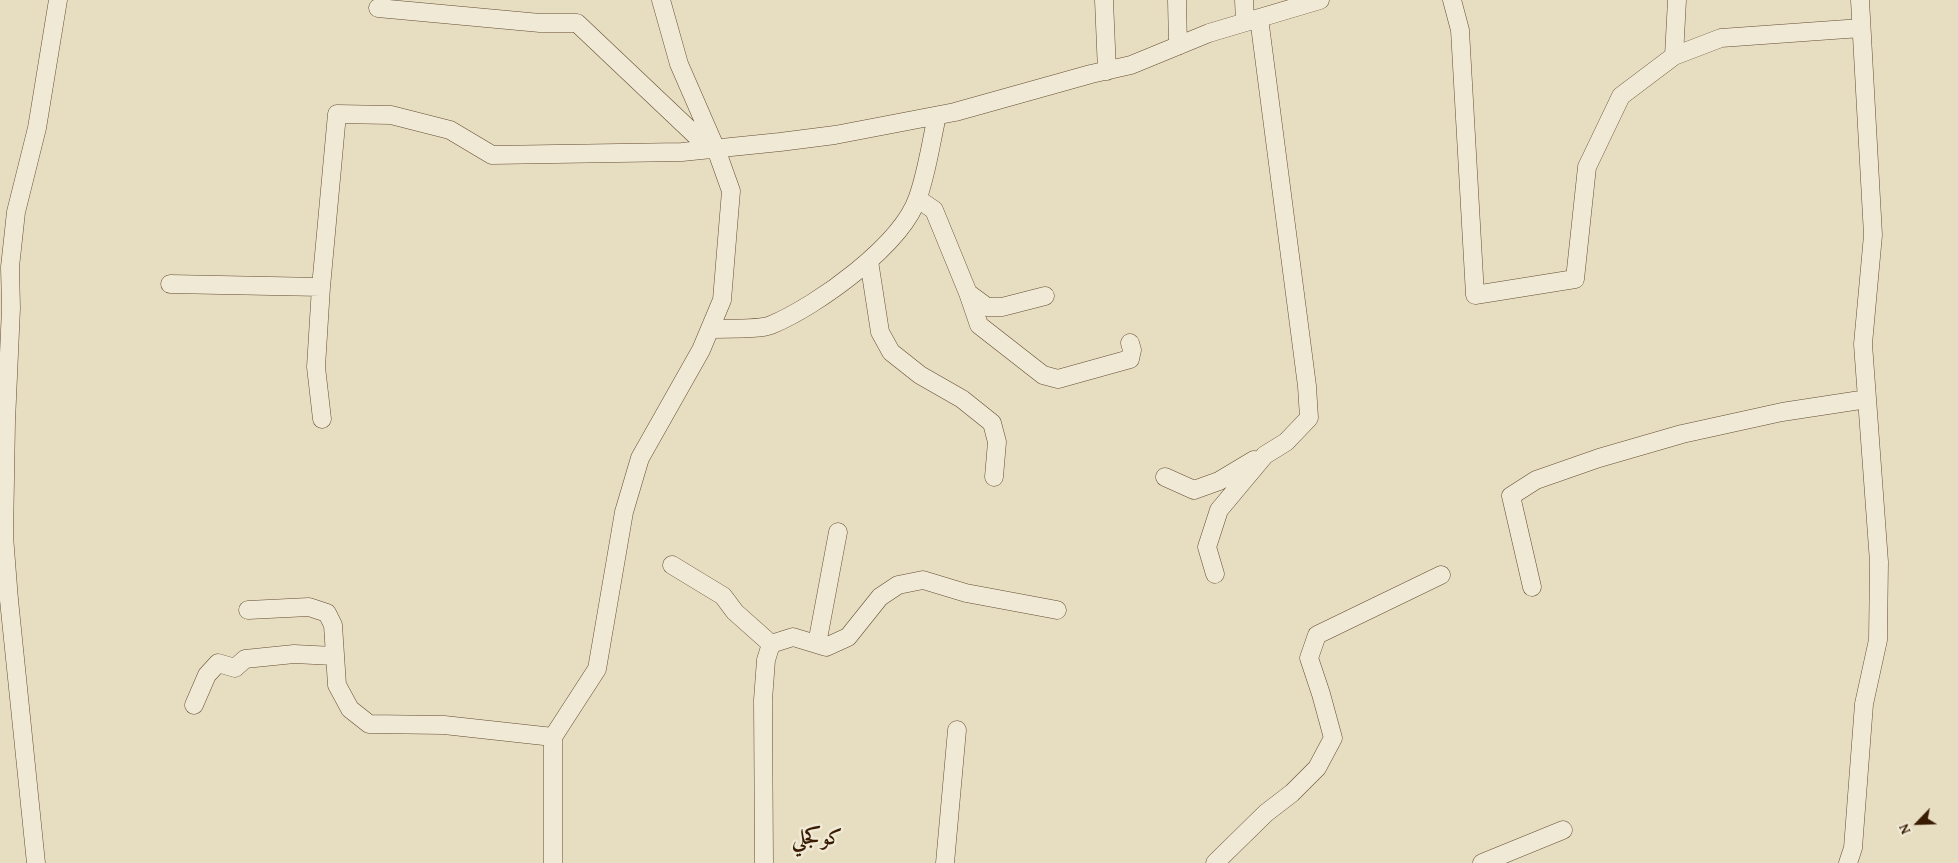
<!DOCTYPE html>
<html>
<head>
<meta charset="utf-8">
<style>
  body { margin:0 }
  #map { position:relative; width:1958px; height:863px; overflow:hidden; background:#e7ddc0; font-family:"Gentium Book Plus",serif }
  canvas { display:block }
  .north { position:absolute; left:1893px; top:798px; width:50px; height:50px; -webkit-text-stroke:4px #efe9d6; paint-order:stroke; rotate:246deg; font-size:14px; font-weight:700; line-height:20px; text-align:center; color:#381b01 }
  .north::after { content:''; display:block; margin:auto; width:18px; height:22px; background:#381b01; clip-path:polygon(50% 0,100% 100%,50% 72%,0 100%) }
</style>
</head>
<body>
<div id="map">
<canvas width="1958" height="863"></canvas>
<div class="north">N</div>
</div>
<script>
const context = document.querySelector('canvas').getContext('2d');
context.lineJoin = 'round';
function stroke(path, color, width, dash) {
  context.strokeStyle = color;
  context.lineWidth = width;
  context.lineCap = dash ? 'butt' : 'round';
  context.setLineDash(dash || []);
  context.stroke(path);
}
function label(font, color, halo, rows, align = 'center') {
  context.font = font + ' "Gentium Book Plus",Amiri,serif';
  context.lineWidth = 5;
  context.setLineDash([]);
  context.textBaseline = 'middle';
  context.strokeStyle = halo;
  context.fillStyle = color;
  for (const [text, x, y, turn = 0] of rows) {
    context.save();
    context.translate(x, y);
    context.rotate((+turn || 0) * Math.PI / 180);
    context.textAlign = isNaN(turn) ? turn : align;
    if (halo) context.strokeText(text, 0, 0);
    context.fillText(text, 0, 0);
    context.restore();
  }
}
const street = new Path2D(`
  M 1104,0 L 1107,71
  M 1177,0 L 1178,46
  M 1244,0 L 1245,22
  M 1452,0 L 1460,30 L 1475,295 L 1575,279 L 1587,167 L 1621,96 L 1674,56 L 1721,38 L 1861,28
  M 378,8 L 540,23 L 577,23 L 710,149
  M 1674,56 L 1677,0
  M 918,199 L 934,210 L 968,293 L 979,325 L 1043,375 L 1058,379 L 1130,359 L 1132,350 L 1130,343
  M 869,261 L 880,332 L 891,352 L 920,375 L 962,399 L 992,423 L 997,442 L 994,477
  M 170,284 L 321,287
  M 968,293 L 987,307 L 1002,307 L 1045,296
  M 710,329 C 725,328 759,330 771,325 C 817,306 902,245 918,197 C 927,172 931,142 937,116
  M 322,419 L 316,367 L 321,287 L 337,114 L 391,115 L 450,130 L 492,155 L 682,152 L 780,142 L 835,135 L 955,112 L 1091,74 L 1131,65 L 1209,33 L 1320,0
  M 1165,477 L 1194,490 L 1219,481 L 1254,460
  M 672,565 L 723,596 L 735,612 L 771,644
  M 1215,574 L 1207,547 L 1219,510 L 1265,455 L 1286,442 L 1309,418 L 1307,386 L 1259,18
  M 1532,587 L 1511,496 L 1536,480 L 1599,458 L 1682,434 L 1782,412 L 1867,399
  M 248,610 L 309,607 L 327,613 L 333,625 L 337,685 L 350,709 L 369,724 L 444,725 L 553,737
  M 817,644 L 838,532
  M 194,705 L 207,675 L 218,663 L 235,668 L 245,659 L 294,654 L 334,656
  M 36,863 L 9,600 L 4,536 L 6,421 L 11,308 L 10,267 L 16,212 L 37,128 L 58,0
  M 553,863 L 553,737 L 597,669 L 624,512 L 640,458 L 701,350 L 722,300 L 731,191 L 716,149 L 679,64 L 661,0
  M 764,863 L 763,700 L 766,660 L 771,644 L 793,637 L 826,647 L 848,637 L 880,597 L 898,585 L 923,580 L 966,593 L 1057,610
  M 945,863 L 957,730
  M 1215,863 L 1266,813 L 1292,793 L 1317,768 L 1333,738 L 1321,694 L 1309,658 L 1317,635 L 1441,575
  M 1482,863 L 1563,830
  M 1848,863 L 1853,848 L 1864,704 L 1878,640 L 1879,562 L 1863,344 L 1873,235 L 1860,0`);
stroke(street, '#644c31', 19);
stroke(street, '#efe9d6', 18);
label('bold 21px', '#381b01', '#efe9d6', [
  ["كوكجلي",817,839]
]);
</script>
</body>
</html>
